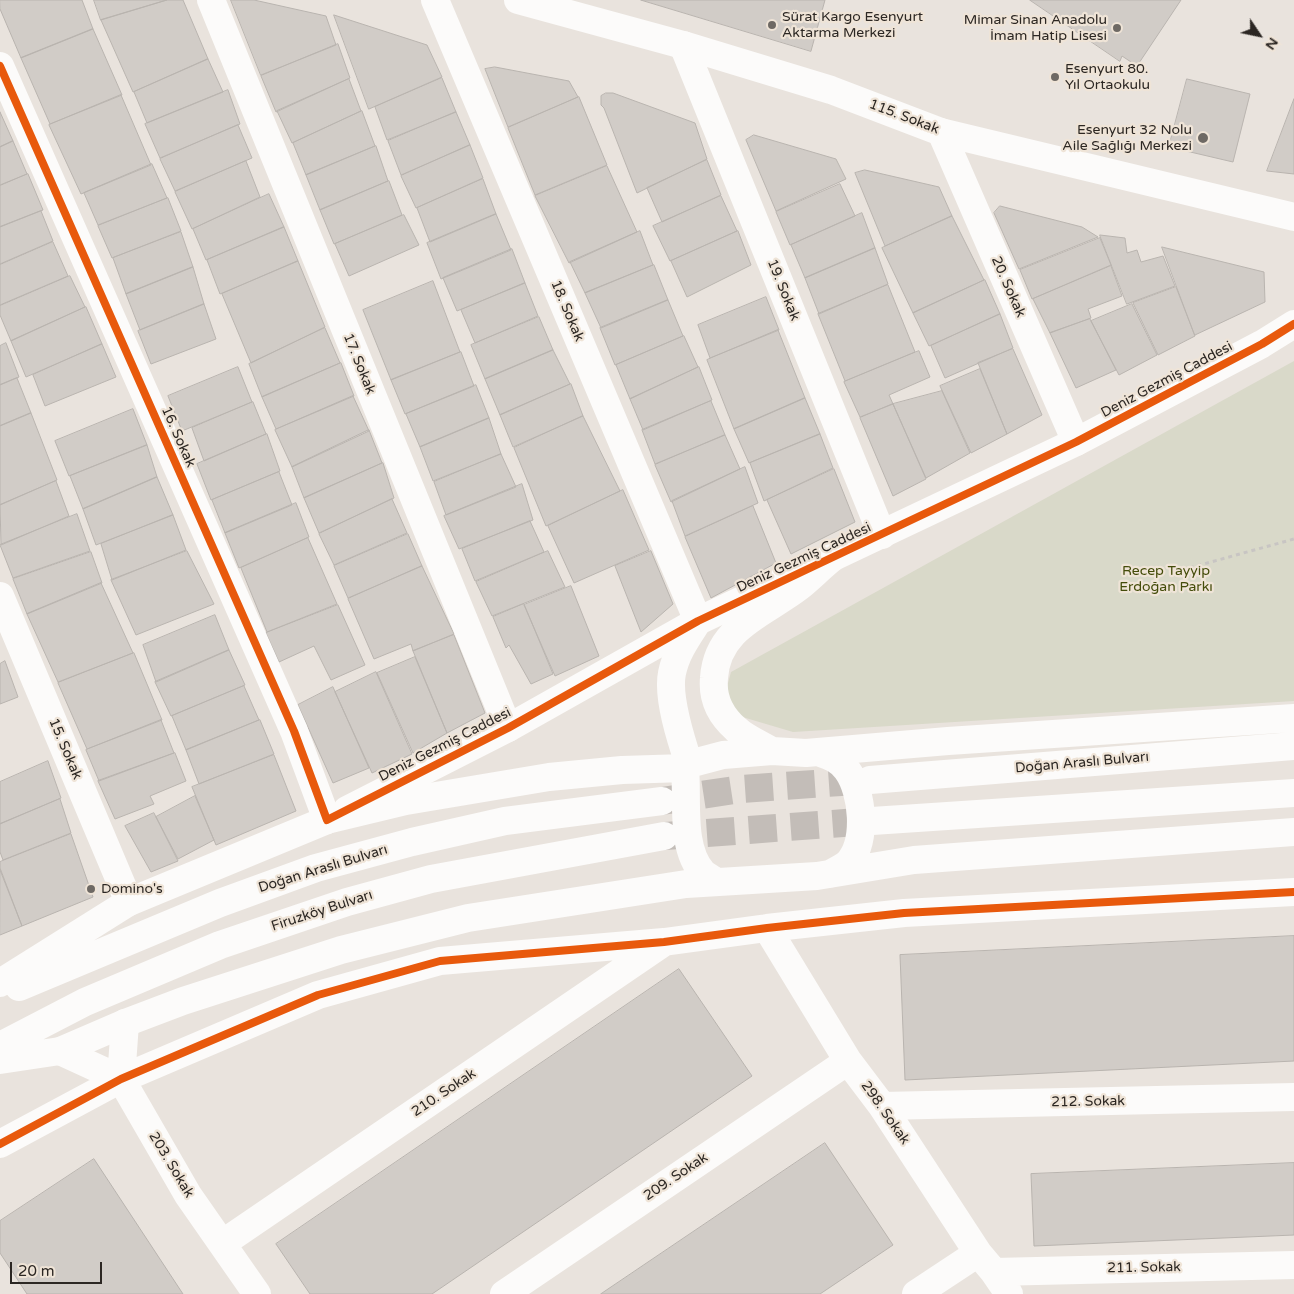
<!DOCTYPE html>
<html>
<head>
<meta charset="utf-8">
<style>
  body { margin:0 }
  #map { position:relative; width:1294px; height:1294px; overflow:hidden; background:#e9e3dd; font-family:"Varela Round",sans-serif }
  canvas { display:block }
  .north { position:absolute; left:1234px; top:10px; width:50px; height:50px; -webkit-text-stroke:4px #efe4d7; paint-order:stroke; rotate:124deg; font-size:14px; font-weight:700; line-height:20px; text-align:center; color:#2c2723 }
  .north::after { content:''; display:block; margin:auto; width:18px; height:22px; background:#2c2723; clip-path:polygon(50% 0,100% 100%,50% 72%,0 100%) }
  .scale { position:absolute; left:10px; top:1262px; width:92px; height:22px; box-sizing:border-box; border:2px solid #2c2723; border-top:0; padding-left:6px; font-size:15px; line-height:18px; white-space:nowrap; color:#2c2723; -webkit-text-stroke:4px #efe4d7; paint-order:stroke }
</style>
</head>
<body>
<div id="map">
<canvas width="1294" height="1294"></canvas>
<div class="north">N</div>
<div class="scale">20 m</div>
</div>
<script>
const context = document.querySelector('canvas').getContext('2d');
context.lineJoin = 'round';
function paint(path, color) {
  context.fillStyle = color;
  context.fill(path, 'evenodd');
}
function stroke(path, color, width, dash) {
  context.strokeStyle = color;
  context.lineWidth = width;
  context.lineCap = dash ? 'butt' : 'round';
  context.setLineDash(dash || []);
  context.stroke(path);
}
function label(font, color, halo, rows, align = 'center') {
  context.font = font + ' "Varela Round",sans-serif';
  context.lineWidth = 4.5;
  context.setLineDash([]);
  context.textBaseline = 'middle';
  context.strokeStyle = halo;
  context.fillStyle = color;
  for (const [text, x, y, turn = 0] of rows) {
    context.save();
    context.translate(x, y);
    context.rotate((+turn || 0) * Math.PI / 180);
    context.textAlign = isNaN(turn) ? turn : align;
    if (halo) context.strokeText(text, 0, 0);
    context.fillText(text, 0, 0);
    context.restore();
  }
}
paint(new Path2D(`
  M 1294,361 L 1294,701 L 793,732 L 739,716 L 725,694 L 731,672 Z`), '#d9d9c9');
const building = new Path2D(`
  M 0,0 L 82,0 L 93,29 L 21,58 L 0,9 Z
  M 94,0 L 167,0 L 101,20 Z
  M 167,0 L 183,0 L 208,59 L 133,92 L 101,20 Z
  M 231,0 L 254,0 L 326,16 L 336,45 L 261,75 Z
  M 641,0 L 825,0 L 811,51 Z
  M 1030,0 L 1181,0 L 1137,66 L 1122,56 L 1120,61 Z
  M 334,15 L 427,45 L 442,77 L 369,109 Z
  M 93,29 L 122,95 L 50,124 L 21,58 Z
  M 338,44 L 350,78 L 276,112 L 261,76 Z
  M 208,59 L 223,92 L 147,123 L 134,92 Z
  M 495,67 L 569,81 L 578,97 L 508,127 L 485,69 Z
  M 442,78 L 456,112 L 387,140 L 375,107 Z
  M 349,79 L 361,111 L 292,143 L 277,111 Z
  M 1187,79 L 1250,94 L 1233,162 L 1169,147 Z
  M 228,90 L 240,124 L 160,158 L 145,124 Z
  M 606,93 L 613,93 L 695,123 L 707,159 L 637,193 L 604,108 L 601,105 L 601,96 Z
  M 121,95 L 151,165 L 81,194 L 49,125 Z
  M 579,97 L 607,165 L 535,195 L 508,128 Z
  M 1294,99 L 1294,174 L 1267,171 Z
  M 362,111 L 375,146 L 306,175 L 293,143 Z
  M 0,112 L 13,141 L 0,147 Z
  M 456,112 L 470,145 L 401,175 L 388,141 Z
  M 238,125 L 252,158 L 175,191 L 160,159 Z
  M 754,135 L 836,159 L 846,179 L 776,211 L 746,140 Z
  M 13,141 L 27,174 L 0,185 L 0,147 Z
  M 470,145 L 483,178 L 416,208 L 401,176 Z
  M 376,146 L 388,181 L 320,210 L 306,175 Z
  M 707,160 L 721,195 L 662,222 L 647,188 Z
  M 246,161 L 260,197 L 192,229 L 175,192 Z
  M 152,164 L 167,198 L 98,225 L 84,193 Z
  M 607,166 L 637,232 L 569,263 L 535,196 Z
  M 865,170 L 939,187 L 952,216 L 885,246 L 855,173 Z
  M 28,174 L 43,210 L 0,227 L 0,186 Z
  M 483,179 L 496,214 L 430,242 L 417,208 Z
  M 389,181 L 402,215 L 334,244 L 320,210 Z
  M 840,184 L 855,216 L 790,245 L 776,212 Z
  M 269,194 L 284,227 L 206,260 L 193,229 Z
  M 721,196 L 737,231 L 670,261 L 653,226 Z
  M 168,198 L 181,231 L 112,258 L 98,226 Z
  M 1000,206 L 1082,227 L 1098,237 L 1019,269 L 994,213 Z
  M 41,211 L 53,241 L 0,264 L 0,227 Z
  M 862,213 L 875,248 L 805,278 L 791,245 Z
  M 496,214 L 511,250 L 441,279 L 427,243 Z
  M 404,215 L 419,245 L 349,276 L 335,244 Z
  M 952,216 L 984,280 L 913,313 L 882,248 Z
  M 284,227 L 298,261 L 220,294 L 207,260 Z
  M 640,231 L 653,265 L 585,293 L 570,262 Z
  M 738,231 L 751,265 L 687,297 L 671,261 Z
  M 181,232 L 193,267 L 126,294 L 113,258 Z
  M 1100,235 L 1125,238 L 1127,253 L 1137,250 L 1141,262 L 1163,256 L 1175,286 L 1127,304 Z
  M 1100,238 L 1111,265 L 1032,299 L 1020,270 Z
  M 53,242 L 68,276 L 0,305 L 0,265 Z
  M 1162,247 L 1264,272 L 1265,302 L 1195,335 Z
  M 875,248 L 888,284 L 819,314 L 805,278 Z
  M 512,249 L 525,283 L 457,311 L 443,278 Z
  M 298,261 L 325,327 L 251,363 L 222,294 Z
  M 654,265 L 668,300 L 601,328 L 585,293 Z
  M 1111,266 L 1122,296 L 1088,309 L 1091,318 L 1050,333 L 1033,299 Z
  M 193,267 L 204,304 L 140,330 L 126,294 Z
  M 70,276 L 85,307 L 11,341 L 0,315 L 0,306 Z
  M 985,280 L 1000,314 L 929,346 L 913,313 Z
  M 433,281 L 460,352 L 391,380 L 363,310 Z
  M 525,283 L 538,316 L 475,343 L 461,310 Z
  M 888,285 L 915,352 L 845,381 L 818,314 Z
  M 1176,287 L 1195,336 L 1158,355 L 1133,303 Z
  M 766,297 L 779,330 L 710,358 L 698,325 Z
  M 668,300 L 683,336 L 615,365 L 600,328 Z
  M 204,304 L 216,339 L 151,364 L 138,331 Z
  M 1132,304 L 1157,355 L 1119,375 L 1091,321 Z
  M 86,307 L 102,344 L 26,377 L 11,341 Z
  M 1000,314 L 1013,348 L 945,378 L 931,346 Z
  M 539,317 L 553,350 L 485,379 L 471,345 Z
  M 1090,319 L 1116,370 L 1076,388 L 1050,333 Z
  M 325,328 L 340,363 L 262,397 L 249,364 Z
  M 778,330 L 805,398 L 734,429 L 707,360 Z
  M 684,336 L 698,367 L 630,399 L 616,365 Z
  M 6,343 L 19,377 L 0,385 L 0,346 Z
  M 102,344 L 116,377 L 45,406 L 33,375 Z
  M 1013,349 L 1042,415 L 1007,434 L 978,363 Z
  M 553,350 L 570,384 L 500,415 L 485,379 Z
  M 919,351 L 930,377 L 889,395 L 893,404 L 860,417 L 844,382 Z
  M 461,352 L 474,386 L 405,414 L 391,380 Z
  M 341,363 L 354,396 L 276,429 L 262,397 Z
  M 238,367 L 252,402 L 182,431 L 168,396 Z
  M 699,367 L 712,400 L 643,430 L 630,399 Z
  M 980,369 L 1007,434 L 971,453 L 940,386 Z
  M 17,378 L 31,413 L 0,426 L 0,385 Z
  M 571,384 L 583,416 L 513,447 L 500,415 Z
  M 476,385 L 489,418 L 420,447 L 406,414 Z
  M 942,391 L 970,453 L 926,478 L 893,404 Z
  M 353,396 L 369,431 L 292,467 L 275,430 Z
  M 805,398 L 820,434 L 749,463 L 734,429 Z
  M 711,401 L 725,435 L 655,464 L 642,430 Z
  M 253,402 L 266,434 L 204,461 L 192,428 Z
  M 893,404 L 926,479 L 893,496 L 860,418 Z
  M 133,409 L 147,445 L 69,476 L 55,441 Z
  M 31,413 L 57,480 L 0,505 L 0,426 Z
  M 583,416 L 620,491 L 546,526 L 514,448 Z
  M 489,418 L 501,454 L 433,481 L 420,447 Z
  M 369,430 L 382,463 L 304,498 L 292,467 Z
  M 267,434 L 280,471 L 211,500 L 197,464 Z
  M 820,434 L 833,468 L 764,501 L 750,463 Z
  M 725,435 L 740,469 L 671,502 L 655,465 Z
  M 147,445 L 157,477 L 83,509 L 70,476 Z
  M 501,454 L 516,487 L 446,515 L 434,482 Z
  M 383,463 L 394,498 L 319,533 L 304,498 Z
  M 745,467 L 758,503 L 685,536 L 672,501 Z
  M 834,469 L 855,522 L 791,554 L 767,500 Z
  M 279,472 L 292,505 L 225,533 L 212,500 Z
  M 157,477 L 173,515 L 96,545 L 83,509 Z
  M 56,481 L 69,516 L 1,545 L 0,505 Z
  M 522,484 L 533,520 L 459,549 L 444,516 Z
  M 623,490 L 649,550 L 574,583 L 548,526 Z
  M 392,499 L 407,533 L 334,565 L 319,534 Z
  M 296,503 L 309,537 L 239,568 L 225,533 Z
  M 753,506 L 776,563 L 711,598 L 685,537 Z
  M 77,514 L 90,551 L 13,578 L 0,545 Z
  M 173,515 L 186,550 L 112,580 L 101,544 Z
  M 530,521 L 544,552 L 475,581 L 462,549 Z
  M 408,534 L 422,566 L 348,598 L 334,566 Z
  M 308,538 L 337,604 L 267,632 L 241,568 Z
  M 187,551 L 214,604 L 136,635 L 111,580 Z
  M 548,551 L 565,587 L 492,616 L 476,582 Z
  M 651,551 L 673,604 L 641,632 L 615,566 Z
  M 91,552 L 102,583 L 27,614 L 13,579 Z
  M 422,566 L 454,634 L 413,651 L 411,644 L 374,659 L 348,599 Z
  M 101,583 L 133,653 L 58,682 L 27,614 Z
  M 571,586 L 599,656 L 555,676 L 524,605 Z
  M 524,604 L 553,674 L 531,684 L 509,645 L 506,648 L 493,617 Z
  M 338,605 L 365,665 L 331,680 L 314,646 L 279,662 L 266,633 Z
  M 215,615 L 229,650 L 156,682 L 143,645 Z
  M 454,635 L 485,713 L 447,733 L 413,651 Z
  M 229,650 L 245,685 L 171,716 L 155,682 Z
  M 134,653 L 162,720 L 87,749 L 58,683 Z
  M 415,657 L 447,733 L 413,753 L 377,673 Z
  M 5,661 L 18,697 L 0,704 L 0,664 Z
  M 376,672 L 412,754 L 372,773 L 335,692 Z
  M 244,686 L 259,720 L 186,750 L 172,716 Z
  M 333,687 L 369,768 L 333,783 L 298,705 Z
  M 161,720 L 174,753 L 99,781 L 86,750 Z
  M 260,720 L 274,754 L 199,784 L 186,750 Z
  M 175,753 L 186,781 L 150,796 L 154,804 L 115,819 L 98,781 Z
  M 274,755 L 296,811 L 216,845 L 192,787 Z
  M 48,761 L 61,798 L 0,824 L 0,782 Z
  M 195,796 L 214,840 L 178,859 L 156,817 Z
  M 60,799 L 71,833 L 3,860 L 0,852 L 0,824 Z
  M 154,813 L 178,861 L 151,872 L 125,826 Z
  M 71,834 L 93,897 L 22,926 L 0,868 L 0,862 Z
  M 0,870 L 22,926 L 0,935 Z
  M 1294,936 L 1294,1061 L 905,1080 L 900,955 Z
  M 679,969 L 752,1076 L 432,1294 L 310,1294 L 276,1244 Z
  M 825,1143 L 893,1245 L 820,1294 L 601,1294 Z
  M 94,1159 L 183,1294 L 27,1294 L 0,1253 L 0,1221 Z
  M 1294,1163 L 1294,1235 L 1034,1246 L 1031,1174 Z`);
paint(building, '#d1ccc7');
stroke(building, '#b9b4af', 1);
stroke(new Path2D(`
  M 662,801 L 741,789 L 870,780
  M 665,836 L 872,821`), '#c3bdb8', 28, [28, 14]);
stroke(new Path2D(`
  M 1182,570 L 1294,539`), '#c8c5c3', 3, [4, 4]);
stroke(new Path2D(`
  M 211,0 L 508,728
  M 435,0 L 698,621
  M 683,45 L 882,535
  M 0,66 L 294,731 L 327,820
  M 941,132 L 1076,442
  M 0,596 L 129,902
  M 767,928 L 848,1061 L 882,1106 L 978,1253 L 994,1272 L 1009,1294
  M 125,1023 L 121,1079 L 188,1195 L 257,1294
  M 60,1051 L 121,1079
  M 882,1106 L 1294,1097
  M 0,1144 L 121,1079 L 318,995 L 440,961 L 664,942 L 767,928 L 904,913 L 1294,892
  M 223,1243 L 663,943
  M 994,1272 L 1294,1265
  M 504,1294 L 848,1061
  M 916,1294 L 978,1253`), '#fcfbfa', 28);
stroke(new Path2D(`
  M 518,0 L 683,45 L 831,90 L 941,132 L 1294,217
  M 347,810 L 508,728 L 698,621 L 1076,442 L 1262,344 L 1294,324`), '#fcfbfa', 28);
stroke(new Path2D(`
  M 772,751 C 760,744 745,738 736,729 C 720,715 712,699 714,678 C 717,627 764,614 799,587 C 810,578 820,568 831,559
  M 818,752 C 829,756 839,759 847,770 C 863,792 868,843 847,864 C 842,868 835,871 830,874
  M 689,764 C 681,740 667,697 672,673 C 676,653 687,638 698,621
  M 870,780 L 1294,746
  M 872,821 L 1294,793
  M 716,882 C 712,879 707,876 703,873 C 680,848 688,800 685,768 L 689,764 L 723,755 L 772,751 L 806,753 L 948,741 L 1294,718
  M 0,983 L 129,902 L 327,820 L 406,801 L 549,777 L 622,770 L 685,768
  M 19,987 L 220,903 L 316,868 L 412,842 L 505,821 L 662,801
  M 0,1046 L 85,1002 L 220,945 L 347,902 L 431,879 L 664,836
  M 0,1060 L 60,1051 L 125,1023 L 183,1001 L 341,950 L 468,918 L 686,884 L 817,876 L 914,860 L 1294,832`), '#fcfbfa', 28);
stroke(new Path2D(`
  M 0,66 L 294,731 L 327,820 L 508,728 L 698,621 L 1076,442 L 1262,344 L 1294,324
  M 0,1144 L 121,1079 L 318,995 L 440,961 L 664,942 L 767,928 L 904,913 L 1294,892`), '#e8590c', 8);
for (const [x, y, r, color] of [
  [772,25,5,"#6e6964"],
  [1117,28,5,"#6e6964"],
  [1055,77,5,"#6e6964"],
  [1203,138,6,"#6e6964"],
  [91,889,5,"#6e6964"]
]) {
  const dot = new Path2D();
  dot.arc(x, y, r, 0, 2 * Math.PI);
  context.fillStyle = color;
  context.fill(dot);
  stroke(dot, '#efe4d7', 2);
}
label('14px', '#2c2723', '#efe4d7', [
  ["Sürat Kargo Esenyurt",782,17],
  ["Aktarma Merkezi",782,33],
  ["Mimar Sinan Anadolu",1107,20,"right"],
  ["İmam Hatip Lisesi",1107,36,"right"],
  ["Esenyurt 80.",1065,69],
  ["Yıl Ortaokulu",1065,85],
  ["Esenyurt 32 Nolu",1192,130,"right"],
  ["Aile Sağlığı Merkezi",1192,146,"right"],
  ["Domino's",101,889]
], 'left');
label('14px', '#2c2723', '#efe4d7', [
  ["115. Sokak",904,117,21],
  ["20. Sokak",1008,287,66],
  ["19. Sokak",783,290,68],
  ["18. Sokak",567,311,67],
  ["17. Sokak",359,364,68],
  ["Deniz Gezmiş Caddesi",1167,380,-28],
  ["16. Sokak",178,437,66],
  ["Deniz Gezmiş Caddesi",804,558,-25],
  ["Deniz Gezmiş Caddesi",445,745,-27],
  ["15. Sokak",65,749,67],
  ["Doğan Araslı Bulvarı",1082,763,-5],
  ["Doğan Araslı Bulvarı",323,869,-17],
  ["Firuzköy Bulvarı",322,911,-18],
  ["210. Sokak",444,1093,-34],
  ["212. Sokak",1088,1102,-1],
  ["298. Sokak",885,1113,55],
  ["203. Sokak",171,1165,59],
  ["209. Sokak",676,1177,-34],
  ["211. Sokak",1144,1268,-1]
]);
label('14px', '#444c0a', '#efe4d7', [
  ["Recep Tayyip",1166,571],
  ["Erdoğan Parkı",1166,587]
]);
</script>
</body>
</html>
